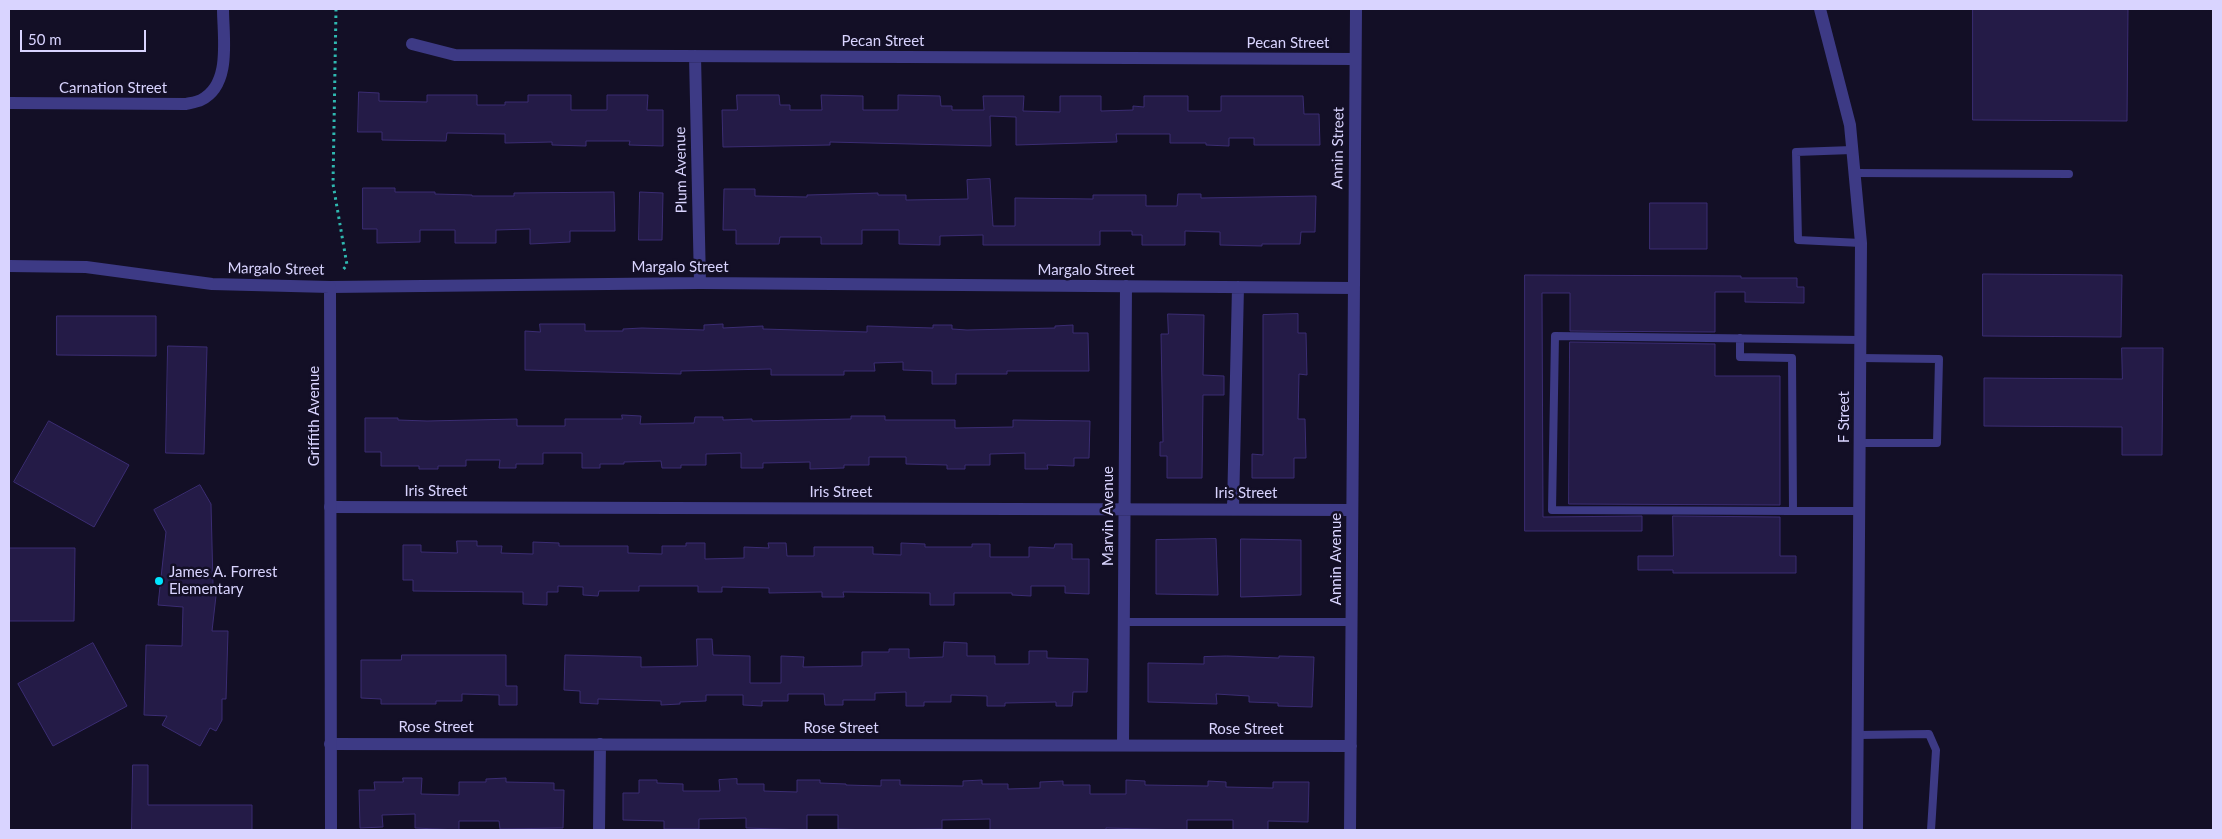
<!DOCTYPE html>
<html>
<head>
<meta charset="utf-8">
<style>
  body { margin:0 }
  #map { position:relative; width:2222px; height:839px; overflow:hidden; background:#130f26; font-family:Lato,sans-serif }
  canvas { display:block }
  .frame { position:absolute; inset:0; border:10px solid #d9d4ff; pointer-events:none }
  .scale { position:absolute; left:20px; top:30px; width:126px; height:22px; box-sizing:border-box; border:2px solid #d9d4ff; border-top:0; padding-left:6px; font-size:15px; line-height:18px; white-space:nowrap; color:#d9d4ff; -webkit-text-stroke:4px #130f26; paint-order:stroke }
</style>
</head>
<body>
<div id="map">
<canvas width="2222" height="839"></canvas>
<div class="frame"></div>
<div class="scale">50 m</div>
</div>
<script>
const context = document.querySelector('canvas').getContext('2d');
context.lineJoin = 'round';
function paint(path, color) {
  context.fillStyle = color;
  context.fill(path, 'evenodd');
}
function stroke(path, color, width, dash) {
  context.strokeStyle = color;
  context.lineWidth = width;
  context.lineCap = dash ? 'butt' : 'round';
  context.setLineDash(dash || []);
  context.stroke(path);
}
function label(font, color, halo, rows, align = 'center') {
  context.font = font + ' Lato,sans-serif';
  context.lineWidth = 5;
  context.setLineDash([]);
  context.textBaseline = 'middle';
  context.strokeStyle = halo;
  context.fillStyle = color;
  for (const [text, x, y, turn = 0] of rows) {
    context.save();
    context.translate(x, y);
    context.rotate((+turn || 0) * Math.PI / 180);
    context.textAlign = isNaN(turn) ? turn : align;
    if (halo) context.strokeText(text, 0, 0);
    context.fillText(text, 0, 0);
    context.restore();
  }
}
const building = new Path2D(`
  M 1973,9 L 2128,9 L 2127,121 L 1973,120 Z
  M 359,92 L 379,93 L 379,101 L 427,102 L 427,95 L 477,95 L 477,105 L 505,105 L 505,102 L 528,102 L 528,95 L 571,95 L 571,110 L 607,110 L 607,95 L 648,95 L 647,110 L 663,110 L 663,146 L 629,145 L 630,141 L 586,141 L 586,146 L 552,145 L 552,142 L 505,143 L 505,134 L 447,133 L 446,141 L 382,140 L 382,132 L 358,132 Z
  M 737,95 L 779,95 L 780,105 L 790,105 L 790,110 L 822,110 L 821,95 L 863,96 L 863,110 L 898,110 L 898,95 L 940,96 L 941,106 L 952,106 L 952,110 L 984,110 L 983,96 L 1024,96 L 1023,111 L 1060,112 L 1060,96 L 1101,96 L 1101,111 L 1133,110 L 1133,106 L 1144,107 L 1144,96 L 1188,96 L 1188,111 L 1221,111 L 1221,96 L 1303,96 L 1304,114 L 1319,114 L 1320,145 L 1254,145 L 1254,138 L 1229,138 L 1229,146 L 1206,145 L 1206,143 L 1170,143 L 1170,134 L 1116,134 L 1117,142 L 1016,145 L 1016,117 L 990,116 L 991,146 L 830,142 L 830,145 L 723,147 L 722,110 L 737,110 Z
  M 990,179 L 993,226 L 1015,226 L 1015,198 L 1093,199 L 1093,195 L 1146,195 L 1146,206 L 1177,206 L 1178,194 L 1201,194 L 1201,198 L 1316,196 L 1315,232 L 1301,232 L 1300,244 L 1262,244 L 1262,246 L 1220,245 L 1220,232 L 1185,231 L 1185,245 L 1142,245 L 1142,235 L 1132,235 L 1132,231 L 1100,231 L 1100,245 L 983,245 L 983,235 L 940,236 L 940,245 L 899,244 L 899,230 L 862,230 L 862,244 L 821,244 L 821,237 L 780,237 L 779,244 L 736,244 L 736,230 L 723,230 L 724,189 L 755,189 L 755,196 L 807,197 L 807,195 L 878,193 L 878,195 L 906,195 L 906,200 L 968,199 L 967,180 Z
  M 363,188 L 395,188 L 395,192 L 435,192 L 435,194 L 472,195 L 472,196 L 514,196 L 514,193 L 614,192 L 615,231 L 570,231 L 570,242 L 530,244 L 530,229 L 496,230 L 496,243 L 455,243 L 455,230 L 420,230 L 420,242 L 377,243 L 377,229 L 363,229 Z
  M 640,192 L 663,193 L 662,240 L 639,240 Z
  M 1650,203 L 1707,203 L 1707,249 L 1650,249 Z
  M 1983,274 L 2122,275 L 2121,337 L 1983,336 Z
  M 1525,275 L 1741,276 L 1741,278 L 1797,278 L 1797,287 L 1804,287 L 1804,303 L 1745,302 L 1745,292 L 1715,292 L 1715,332 L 1570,331 L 1570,293 L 1542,293 L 1543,517 L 1642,516 L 1642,531 L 1525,531 Z
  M 1168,314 L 1204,315 L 1203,375 L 1224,376 L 1224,395 L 1203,395 L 1202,478 L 1167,478 L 1167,456 L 1160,456 L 1160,442 L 1163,442 L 1161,334 L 1168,334 Z
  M 1298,314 L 1298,333 L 1306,333 L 1307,375 L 1299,374 L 1298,419 L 1305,419 L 1306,458 L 1294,458 L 1294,478 L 1252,478 L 1252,454 L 1263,455 L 1263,315 Z
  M 57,316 L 156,316 L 156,356 L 57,355 Z
  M 540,324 L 585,324 L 585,331 L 623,331 L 623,329 L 642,328 L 704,330 L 704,325 L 723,324 L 723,328 L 763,326 L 763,329 L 867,332 L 867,326 L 933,328 L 933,325 L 952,325 L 952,329 L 967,330 L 1055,328 L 1055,326 L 1073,325 L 1073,333 L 1088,333 L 1089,371 L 1007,371 L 1007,374 L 956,374 L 956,384 L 932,384 L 932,371 L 903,370 L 903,362 L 874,363 L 875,371 L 844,371 L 844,375 L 771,375 L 771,369 L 681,371 L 681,374 L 525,370 L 525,331 L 540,332 Z
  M 1570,342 L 1715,344 L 1715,376 L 1780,376 L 1780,505 L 1569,504 Z
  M 168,346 L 207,347 L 204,454 L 166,453 Z
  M 2122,348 L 2163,348 L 2162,455 L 2122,455 L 2122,427 L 1984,426 L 1984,378 L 2122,379 Z
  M 622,415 L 641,416 L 640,424 L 694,423 L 695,417 L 723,417 L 723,420 L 752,419 L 752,421 L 851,419 L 851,416 L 885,416 L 885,420 L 955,420 L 955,428 L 1013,427 L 1013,420 L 1090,421 L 1089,458 L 1074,458 L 1074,466 L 1047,465 L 1048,469 L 1025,469 L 1025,453 L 990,454 L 990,465 L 965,465 L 965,469 L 947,469 L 947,465 L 906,464 L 906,457 L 869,457 L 869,465 L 844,465 L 844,468 L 810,469 L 810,462 L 763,463 L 763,468 L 741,468 L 741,453 L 706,454 L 706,465 L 681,465 L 681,468 L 662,468 L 661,461 L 624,462 L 624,464 L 600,464 L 600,468 L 582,468 L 582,453 L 543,453 L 543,464 L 516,464 L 516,468 L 499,468 L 500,460 L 466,460 L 466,466 L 438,466 L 438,469 L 419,469 L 419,466 L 381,466 L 381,452 L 365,452 L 365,418 L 398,418 L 398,420 L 427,421 L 517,419 L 517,426 L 565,426 L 565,419 L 622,419 Z
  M 49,421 L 129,465 L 94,527 L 14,482 Z
  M 200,485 L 211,504 L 213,585 L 217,587 L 212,631 L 228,631 L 226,699 L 222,699 L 222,720 L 216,731 L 210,728 L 200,746 L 162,725 L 167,716 L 144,715 L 146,645 L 182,646 L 183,607 L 158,605 L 166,532 L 154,510 Z
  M 1673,516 L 1780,517 L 1780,556 L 1796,556 L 1796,573 L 1673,573 L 1673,570 L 1638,570 L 1638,556 L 1673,556 Z
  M 1216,539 L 1218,595 L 1156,594 L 1156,540 Z
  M 1241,539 L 1301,540 L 1301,595 L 1241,597 Z
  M 457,541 L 477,541 L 477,546 L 502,546 L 501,553 L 533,554 L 533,542 L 559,543 L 559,546 L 628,546 L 628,553 L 662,554 L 662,546 L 686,546 L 686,543 L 705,543 L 705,559 L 744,558 L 744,547 L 769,548 L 768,543 L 786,543 L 787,556 L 814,556 L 814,547 L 873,547 L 873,554 L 901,555 L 901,543 L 925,544 L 925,547 L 972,547 L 972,544 L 990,544 L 990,557 L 1029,557 L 1029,547 L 1054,548 L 1055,544 L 1072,544 L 1072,559 L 1089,559 L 1089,594 L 1065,593 L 1065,586 L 1031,586 L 1031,596 L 1012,595 L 1012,593 L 954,593 L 954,605 L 930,605 L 930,593 L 843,592 L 844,597 L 822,597 L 822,592 L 769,593 L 769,588 L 722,587 L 722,592 L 698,592 L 698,586 L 639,586 L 639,591 L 599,591 L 598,596 L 583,595 L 583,587 L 558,586 L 558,592 L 547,592 L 547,605 L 523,604 L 523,592 L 413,591 L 413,580 L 403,580 L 403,545 L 421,545 L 421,552 L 457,553 Z
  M 9,548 L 75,548 L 74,621 L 9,621 Z
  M 697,639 L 712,639 L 713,655 L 750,656 L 750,683 L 781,683 L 781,656 L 804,657 L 803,667 L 862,666 L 862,652 L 889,652 L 889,649 L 909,649 L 909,658 L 943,657 L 944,642 L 967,643 L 967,656 L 995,656 L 995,664 L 1029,664 L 1029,651 L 1047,651 L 1047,658 L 1088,659 L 1087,692 L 1073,692 L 1072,706 L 1056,706 L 1056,702 L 1005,703 L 1005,706 L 987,706 L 987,696 L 951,695 L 951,702 L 924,702 L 924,706 L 906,706 L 906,692 L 875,693 L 875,700 L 843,700 L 843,705 L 825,705 L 824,694 L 788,694 L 788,701 L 762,701 L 762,706 L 743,705 L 743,695 L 706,695 L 706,701 L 680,702 L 680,704 L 661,705 L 661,701 L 598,699 L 598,704 L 580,703 L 580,691 L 564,690 L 565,655 L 641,657 L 641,667 L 697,666 Z
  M 93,643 L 127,706 L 53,746 L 18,684 Z
  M 402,655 L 506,655 L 506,686 L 517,686 L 517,705 L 499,705 L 499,695 L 462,694 L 462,701 L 436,701 L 436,704 L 381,704 L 381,699 L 361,698 L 361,660 L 401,660 Z
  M 1227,656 L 1279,658 L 1279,656 L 1314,657 L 1312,707 L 1278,706 L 1278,703 L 1249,702 L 1249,696 L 1216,694 L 1217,704 L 1148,702 L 1148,663 L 1204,664 L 1204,657 Z
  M 133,765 L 148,765 L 148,805 L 252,805 L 252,830 L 132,830 Z
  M 403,778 L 422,778 L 421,794 L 459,795 L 459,782 L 486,782 L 486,779 L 506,778 L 506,782 L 554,783 L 554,790 L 564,790 L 563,828 L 500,829 L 499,821 L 459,821 L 459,830 L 415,828 L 415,814 L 382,815 L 383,827 L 360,828 L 359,790 L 375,790 L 374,782 L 403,782 Z
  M 737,779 L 737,784 L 764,784 L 764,791 L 797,792 L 797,780 L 820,780 L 820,783 L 846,784 L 846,785 L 881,786 L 881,780 L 900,780 L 900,785 L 963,786 L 963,781 L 982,780 L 982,784 L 1008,784 L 1008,789 L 1040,788 L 1040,782 L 1063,781 L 1063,785 L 1090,785 L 1090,794 L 1126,794 L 1126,780 L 1145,781 L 1145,785 L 1208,786 L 1208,781 L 1226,782 L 1226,787 L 1273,788 L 1273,782 L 1309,782 L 1308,822 L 1268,821 L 1268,830 L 1233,830 L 1233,820 L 1187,820 L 1187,830 L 1106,828 L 1106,830 L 990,830 L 990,819 L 942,820 L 942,829 L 874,830 L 838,829 L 838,815 L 807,815 L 807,830 L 746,828 L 746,818 L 699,819 L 699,829 L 664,829 L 664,821 L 623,820 L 623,793 L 639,793 L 639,780 L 657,780 L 657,783 L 683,784 L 683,791 L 720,791 L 719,780 Z`);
paint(building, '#241b47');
stroke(building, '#3b2d73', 1);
stroke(new Path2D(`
  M 336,9 L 333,184 L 347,265 L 341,272`), '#2fb8b0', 3, [2.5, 4]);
stroke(new Path2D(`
  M 1852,150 L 1796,152 L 1798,240 L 1861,243
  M 1855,173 L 2069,174
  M 1740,338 L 1740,357 L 1792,358 L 1793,511 L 1552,510 L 1555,336 L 1861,340
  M 1860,443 L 1937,443 L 1939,359 L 1861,358
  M 1793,511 L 1859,511
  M 1124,622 L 1352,622
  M 1858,735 L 1929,734 L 1936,750 L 1931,830`), '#3d3a85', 8);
stroke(new Path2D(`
  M 412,44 L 455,55 L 1355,59
  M 695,56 L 700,283
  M 9,103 L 186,104 C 190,103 197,102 201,100 C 232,85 223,37 223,9
  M 330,287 L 700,283 L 1353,288
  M 330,507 L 1352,510
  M 1233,509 L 1238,287
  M 330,744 L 1351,746
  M 1123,745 L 1126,286
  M 599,830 L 600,744
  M 1350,830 L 1356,9`), '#3d3a85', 12);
stroke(new Path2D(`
  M 1820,9 L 1850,125 L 1861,243 L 1857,830
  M 9,266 L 86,267 L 212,284 L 330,287 L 331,830`), '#3d3a85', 12);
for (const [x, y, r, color] of [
  [159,581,5,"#00e5ff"]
]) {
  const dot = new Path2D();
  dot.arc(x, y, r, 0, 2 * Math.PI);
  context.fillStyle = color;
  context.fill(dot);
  stroke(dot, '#130f26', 2);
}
label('15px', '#d9d4ff', '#130f26', [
  ["Pecan Street",883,41],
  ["Pecan Street",1288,43],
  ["Carnation Street",113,88],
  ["Annin Street",1338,148,-89],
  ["Plum Avenue",681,170,-91],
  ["Margalo Street",680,267],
  ["Margalo Street",276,269,1],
  ["Margalo Street",1086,270],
  ["Griffith Avenue",314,416,-90],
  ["F Street",1844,417,-90],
  ["Iris Street",436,491],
  ["Iris Street",841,492],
  ["Iris Street",1246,493],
  ["Marvin Avenue",1108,516,-90],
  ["Annin Avenue",1336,559,-90],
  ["Rose Street",436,727],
  ["Rose Street",841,728],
  ["Rose Street",1246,729]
]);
label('15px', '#d9d4ff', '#130f26', [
  ["James A. Forrest",169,572],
  ["Elementary",169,589]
], 'left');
</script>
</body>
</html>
